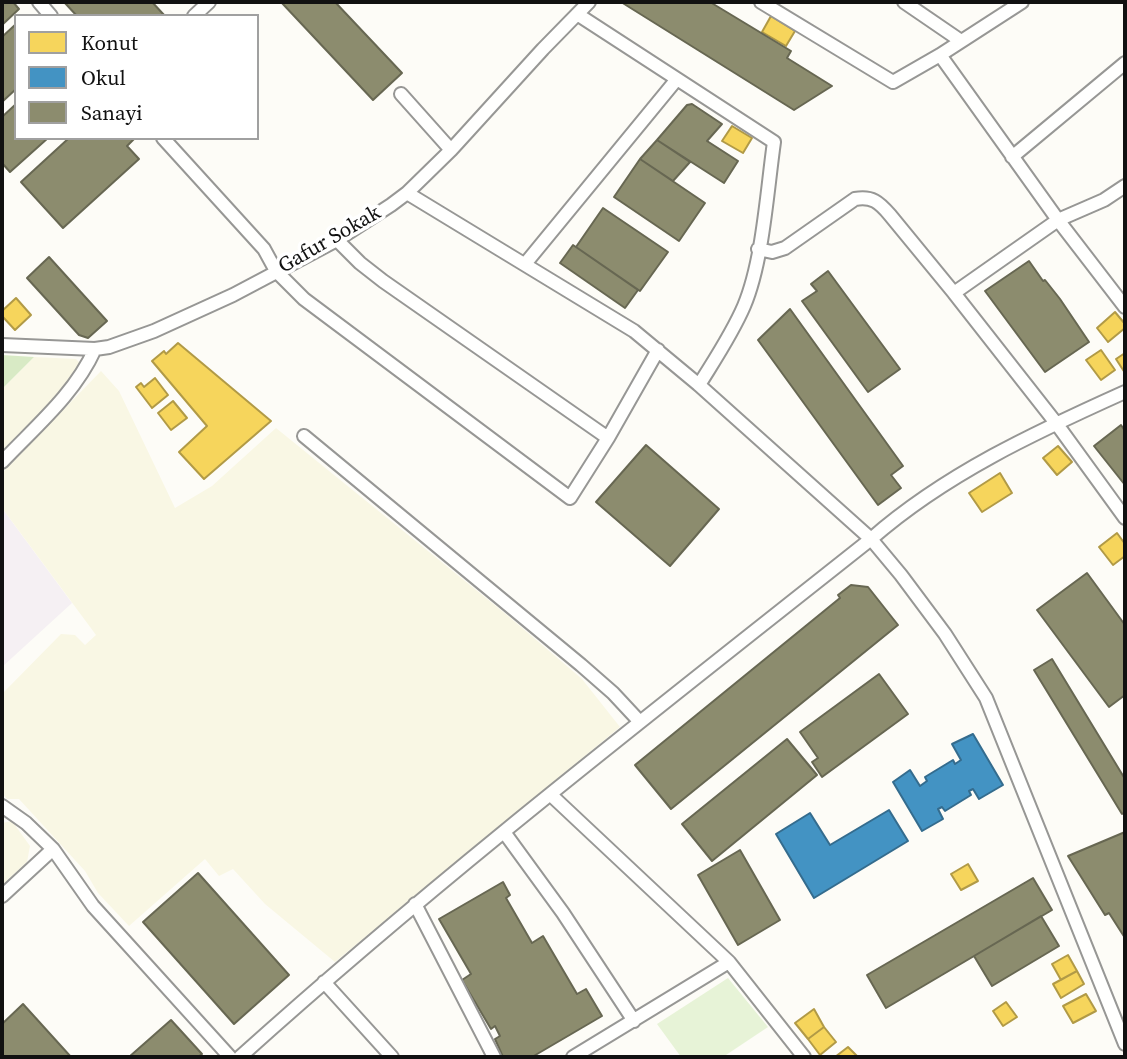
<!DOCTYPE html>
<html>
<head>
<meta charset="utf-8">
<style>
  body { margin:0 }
  #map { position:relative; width:1127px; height:1059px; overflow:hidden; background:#fdfcf7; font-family:"Source Serif 4",serif }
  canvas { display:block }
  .frame { position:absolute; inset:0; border:4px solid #111; pointer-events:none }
  .legend { position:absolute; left:14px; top:14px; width:245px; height:126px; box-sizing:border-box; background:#fff; border:2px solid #a0a0a0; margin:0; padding:9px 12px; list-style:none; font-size:21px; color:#111 }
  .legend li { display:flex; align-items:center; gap:14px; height:35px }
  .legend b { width:35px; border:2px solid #a0a0a0 }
</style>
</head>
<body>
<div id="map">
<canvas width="1127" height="1059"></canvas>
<div class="frame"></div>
<ul class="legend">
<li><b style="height:19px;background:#f6d55c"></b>Konut</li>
<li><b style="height:19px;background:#4393c3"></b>Okul</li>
<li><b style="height:19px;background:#8c8c6e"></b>Sanayi</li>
</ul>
</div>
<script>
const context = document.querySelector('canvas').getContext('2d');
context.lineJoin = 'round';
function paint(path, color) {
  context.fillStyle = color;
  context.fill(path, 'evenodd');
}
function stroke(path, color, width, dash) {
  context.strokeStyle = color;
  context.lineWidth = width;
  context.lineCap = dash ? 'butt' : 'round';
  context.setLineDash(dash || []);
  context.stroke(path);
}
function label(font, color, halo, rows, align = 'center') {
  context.font = font + ' "Source Serif 4",serif';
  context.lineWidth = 7;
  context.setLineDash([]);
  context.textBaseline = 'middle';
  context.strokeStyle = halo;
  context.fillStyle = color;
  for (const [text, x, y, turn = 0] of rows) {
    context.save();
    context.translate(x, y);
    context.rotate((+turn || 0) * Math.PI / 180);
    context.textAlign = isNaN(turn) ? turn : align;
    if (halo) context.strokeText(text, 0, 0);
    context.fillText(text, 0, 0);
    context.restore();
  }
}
paint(new Path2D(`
  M 2,508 L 72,603 L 2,667 Z`), '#f5f0f3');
paint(new Path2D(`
  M 34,357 L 76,359 L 81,364 L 78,375 L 2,455 L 2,389 Z
  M 101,371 L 119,391 L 175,508 L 212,486 L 276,428 L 507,615 L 582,679 L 620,727 L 335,962 L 265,904 L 233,869 L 219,876 L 205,859 L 129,926 L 98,893 L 85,871 L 19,799 L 7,799 L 2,793 L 2,694 L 61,634 L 75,635 L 85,645 L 96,635 L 2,508 L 2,473 Z
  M 12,821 L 30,846 L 27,862 L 2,885 L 2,823 Z`), '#f9f7e4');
paint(new Path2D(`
  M 728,978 L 768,1027 L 723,1057 L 681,1057 L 657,1024 Z`), '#e7f3d7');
paint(new Path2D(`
  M 2,355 L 34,357 L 2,389 Z`), '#d8eac5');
const homes = new Path2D(`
  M 771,16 L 795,31 L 786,46 L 762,32 Z
  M 732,126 L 752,138 L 743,153 L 722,141 Z
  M 16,298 L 31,315 L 15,330 L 2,316 L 2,311 Z
  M 1115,312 L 1125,324 L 1125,328 L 1108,342 L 1097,328 Z
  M 178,343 L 271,421 L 204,479 L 179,452 L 207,426 L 152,361 L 164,351 L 166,354 Z
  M 1101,350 L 1115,370 L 1101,380 L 1086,360 Z
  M 1125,353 L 1125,373 L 1116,359 Z
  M 155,378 L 168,395 L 152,408 L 136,387 L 141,383 L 144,387 Z
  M 173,401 L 187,418 L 171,430 L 158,413 Z
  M 1058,446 L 1072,462 L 1057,475 L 1043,458 Z
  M 1000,473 L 1012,493 L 982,512 L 969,493 Z
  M 1117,533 L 1125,544 L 1125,556 L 1113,565 L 1099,547 Z
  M 968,864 L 978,881 L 961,890 L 951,874 Z
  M 1068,955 L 1077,971 L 1061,980 L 1052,964 Z
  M 1077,971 L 1084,984 L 1061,998 L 1053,984 Z
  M 1086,994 L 1096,1011 L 1073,1023 L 1063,1006 Z
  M 1006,1002 L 1017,1017 L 1003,1026 L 993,1011 Z
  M 814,1009 L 824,1027 L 808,1039 L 795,1023 Z
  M 824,1027 L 836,1042 L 820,1055 L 808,1039 Z
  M 848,1047 L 858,1057 L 835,1057 Z`);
paint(homes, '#f6d55c');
stroke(homes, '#b19a46', 2);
const schools = new Path2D(`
  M 973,734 L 1003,785 L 979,799 L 973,789 L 969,791 L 971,795 L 945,811 L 942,807 L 938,809 L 943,819 L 922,831 L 893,782 L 910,770 L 920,786 L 927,781 L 925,777 L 953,760 L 955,764 L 961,760 L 952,744 Z
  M 889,810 L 908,841 L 814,898 L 776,834 L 810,813 L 830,845 Z`);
paint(schools, '#4393c3');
stroke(schools, '#346c8e', 2);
const industry = new Path2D(`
  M 2,2 L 13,2 L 19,9 L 2,25 Z
  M 64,2 L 152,2 L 165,16 L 77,16 Z
  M 281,2 L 335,2 L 402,73 L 373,100 Z
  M 621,2 L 710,2 L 791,51 L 787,58 L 832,86 L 794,110 Z
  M 16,24 L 16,89 L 2,102 L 2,37 Z
  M 16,104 L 16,138 L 48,138 L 10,172 L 2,163 L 2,117 Z
  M 692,104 L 722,124 L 707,141 L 738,161 L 724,183 L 657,140 L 687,105 Z
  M 69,138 L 135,138 L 127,146 L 139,159 L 63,228 L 21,182 Z
  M 657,140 L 690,162 L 673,181 L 640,159 Z
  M 640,159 L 705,203 L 679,241 L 614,197 Z
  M 603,208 L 668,252 L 640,291 L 576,247 Z
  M 573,245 L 638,290 L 625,308 L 560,263 Z
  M 49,257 L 107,321 L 88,338 L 79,335 L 27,278 Z
  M 1029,261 L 1043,281 L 1045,280 L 1060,299 L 1089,342 L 1045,372 L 985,291 Z
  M 828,271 L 900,369 L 868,392 L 802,301 L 817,291 L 811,284 Z
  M 790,309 L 903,466 L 891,475 L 901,488 L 878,505 L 758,340 Z
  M 1121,425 L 1125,431 L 1125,485 L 1094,446 Z
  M 646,445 L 719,509 L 670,566 L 596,502 Z
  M 1087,573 L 1125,625 L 1125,695 L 1109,707 L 1037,610 Z
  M 851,585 L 868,587 L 898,625 L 671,809 L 635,765 L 840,598 L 838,595 Z
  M 1052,659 L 1125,779 L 1125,812 L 1122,814 L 1034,670 Z
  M 879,674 L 908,714 L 822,777 L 812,762 L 818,758 L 800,732 Z
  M 787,739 L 817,775 L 712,861 L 682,824 Z
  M 1125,832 L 1125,938 L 1109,913 L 1105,915 L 1068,856 Z
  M 740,850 L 780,920 L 738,945 L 698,875 Z
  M 198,873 L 289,975 L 234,1024 L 143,922 Z
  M 1033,878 L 1052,910 L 886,1008 L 867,975 Z
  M 503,882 L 510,895 L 506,898 L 532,943 L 543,936 L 577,994 L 586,989 L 602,1016 L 532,1057 L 503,1057 L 495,1039 L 500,1036 L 495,1026 L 491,1029 L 462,980 L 471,974 L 439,919 Z
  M 1041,916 L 1059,946 L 992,986 L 974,956 Z
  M 23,1004 L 71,1057 L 2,1057 L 2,1024 Z
  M 171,1020 L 202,1054 L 198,1057 L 129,1057 Z`);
paint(industry, '#8c8c6e');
stroke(industry, '#676752', 2);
const street = new Path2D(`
  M 39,2 L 51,16
  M 761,2 L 893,82 L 940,55 L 1022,2
  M 904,2 L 961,41
  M 577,14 L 774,142 C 767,191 763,261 744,306 C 732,334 715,359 699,385
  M 194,16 L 209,2
  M 940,55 L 1058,220 L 1125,307
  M 401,94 L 451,150
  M 163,138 L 264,249 L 276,271 L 304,299 L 570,498 L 608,438 L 658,350
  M 1012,157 L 1125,63
  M 1125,186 L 1104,200 L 1058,220 L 954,293 L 1056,423 L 1125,518
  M 337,240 L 360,263 L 383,281 L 608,438
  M 758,249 L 772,252 L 785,248 L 855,199 C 872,196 879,202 890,215 L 954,293
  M 525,264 L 677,79
  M 2,345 L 95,349 L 109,347 L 154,331 L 233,295 L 337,240 L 391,205 L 407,193 L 451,150 L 543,49 L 589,2
  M 1125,392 C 1036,432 945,474 871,539 L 901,575 L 945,634 L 986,698 L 1125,1044
  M 304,436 L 581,665 L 613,693 L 640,722
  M 2,462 C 36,426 74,395 95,349
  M 551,795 L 729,962 L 804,1057
  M 2,806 L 26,823 L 53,849 L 93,906 L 230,1057
  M 504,832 L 563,913 L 634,1021
  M 2,896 L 53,849
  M 415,904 L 494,1057
  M 324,982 L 392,1057
  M 240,1057 C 442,875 658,708 871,539 L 699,385 L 634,331 L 407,193
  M 573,1057 L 729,962`);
stroke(street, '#979795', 16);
stroke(street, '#fffffe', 12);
label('21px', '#111', '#fff', [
  ["Gafur Sokak",330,240,-30]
]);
</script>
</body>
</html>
